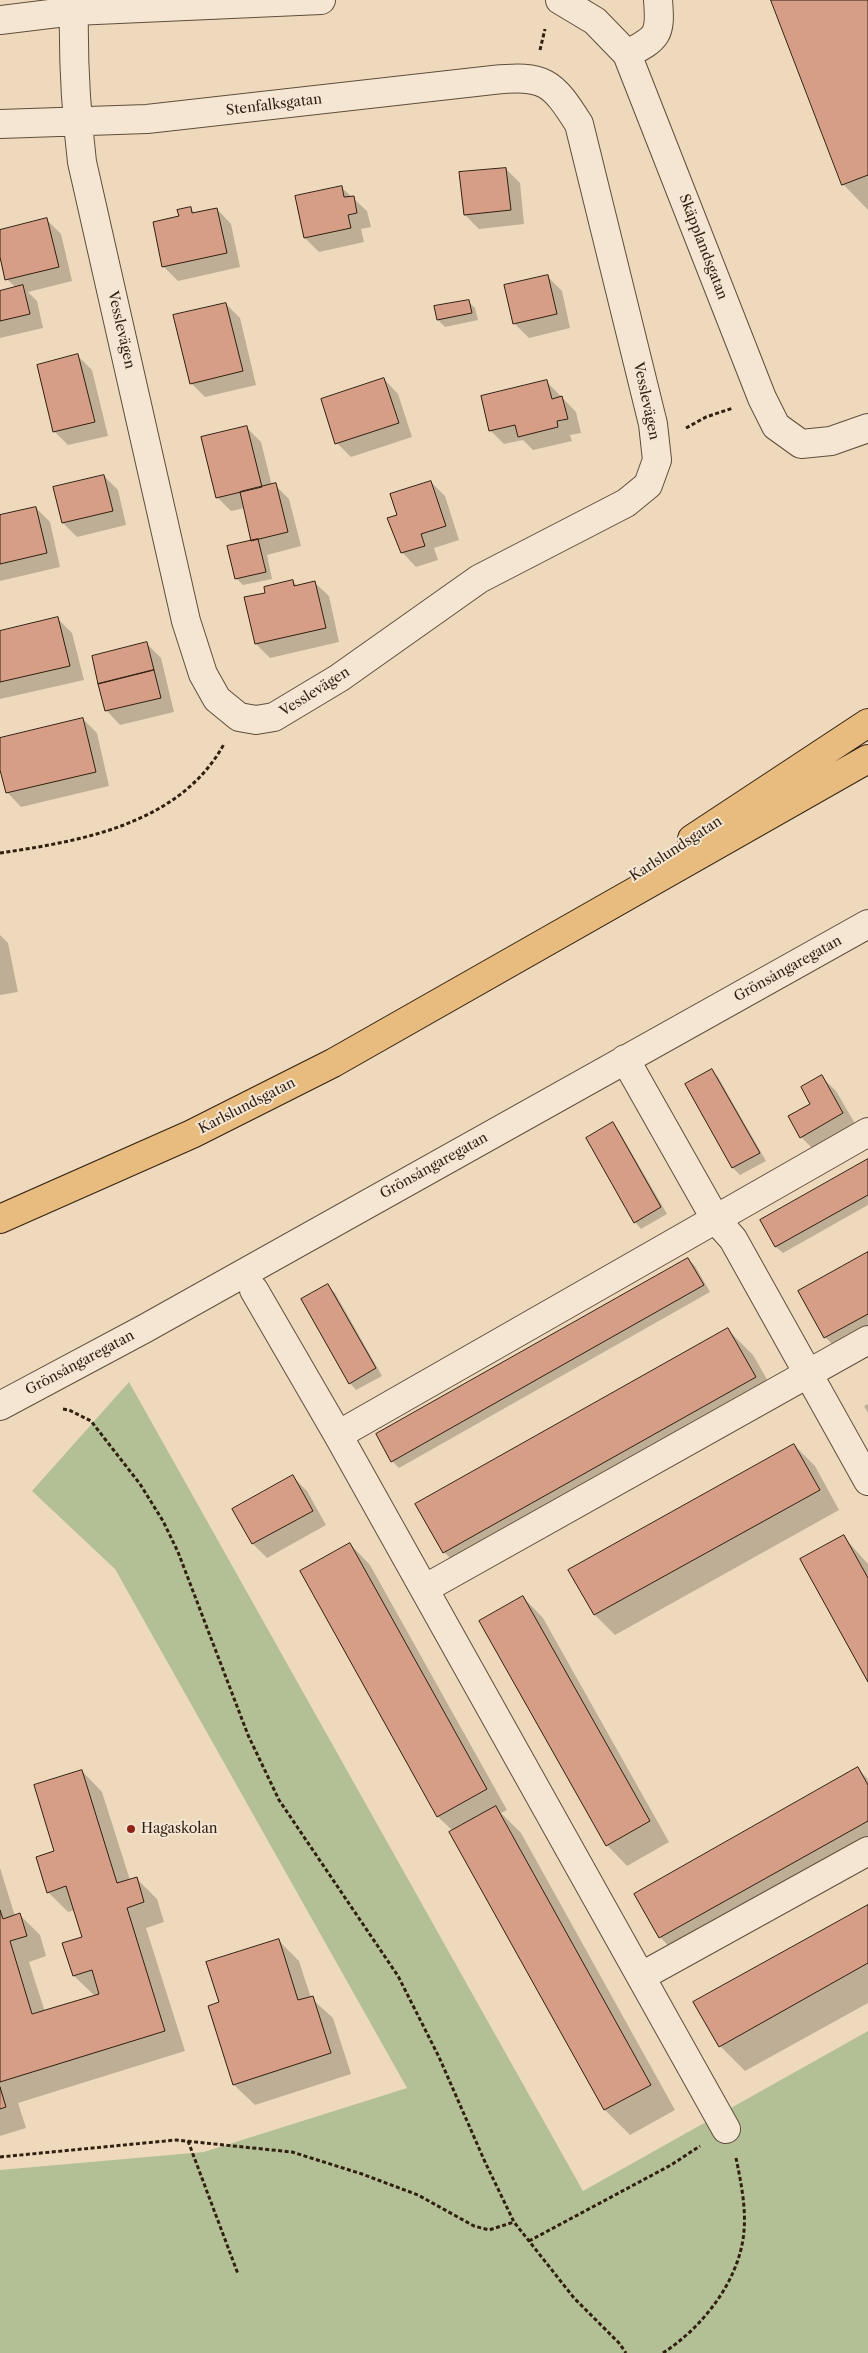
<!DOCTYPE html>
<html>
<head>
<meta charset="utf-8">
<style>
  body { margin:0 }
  canvas { display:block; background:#eed9bc }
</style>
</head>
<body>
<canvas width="868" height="2353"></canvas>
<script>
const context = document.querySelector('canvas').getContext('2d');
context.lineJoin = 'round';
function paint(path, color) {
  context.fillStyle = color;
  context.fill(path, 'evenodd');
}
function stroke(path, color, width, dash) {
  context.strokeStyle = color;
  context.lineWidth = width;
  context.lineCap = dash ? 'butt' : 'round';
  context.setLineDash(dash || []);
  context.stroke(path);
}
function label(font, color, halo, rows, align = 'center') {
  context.font = font + ' "Libre Caslon Text",serif';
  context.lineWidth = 4;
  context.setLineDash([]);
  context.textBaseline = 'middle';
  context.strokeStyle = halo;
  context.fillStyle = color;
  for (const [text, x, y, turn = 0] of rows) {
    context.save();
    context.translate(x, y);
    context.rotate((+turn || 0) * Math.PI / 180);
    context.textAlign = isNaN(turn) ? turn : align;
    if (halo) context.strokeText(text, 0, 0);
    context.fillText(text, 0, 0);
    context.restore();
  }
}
paint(new Path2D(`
  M 129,1382 L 583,2191 L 868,2031 L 868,2353 L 0,2353 L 0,2170 L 204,2152 L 407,2088 L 115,1569 L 32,1491 Z`), '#b3c095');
paint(new Path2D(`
  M 772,0 L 868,0 L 868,210 L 843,184 Z
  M 506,169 L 520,183 L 524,224 L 479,229 L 465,215 Z
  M 341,187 L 367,211 L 371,227 L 361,229 L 364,242 L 319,252 L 305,238 Z
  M 191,209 L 196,214 L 217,209 L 231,224 L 240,267 L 178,281 L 163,266 L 180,217 Z
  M 47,220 L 61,234 L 72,281 L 28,292 L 37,301 L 43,328 L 0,338 L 0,292 L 16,288 L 7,279 L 0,252 L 0,231 Z
  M 547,276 L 562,291 L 570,328 L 529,338 L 515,324 L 506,286 Z
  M 468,301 L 475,308 L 478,320 L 445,327 L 438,320 Z
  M 226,304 L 240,318 L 256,385 L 205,397 L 191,383 Z
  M 78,356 L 92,370 L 108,436 L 68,445 L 54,431 Z
  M 384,379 L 398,394 L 412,437 L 351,457 L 337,443 Z
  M 546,381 L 576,412 L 581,433 L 570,435 L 572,441 L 533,450 L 523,440 L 504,444 L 490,430 Z
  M 247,428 L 261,442 L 272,486 L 275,485 L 289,499 L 301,546 L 267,555 L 272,579 L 243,585 L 236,578 L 253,542 L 245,508 L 231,511 L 217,497 Z
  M 104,476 L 118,490 L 126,525 L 77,537 L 63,523 Z
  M 431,482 L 445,496 L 459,540 L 434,548 L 438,560 L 416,567 L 402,552 L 398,515 Z
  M 36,508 L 50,522 L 60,567 L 0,581 L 0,516 Z
  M 293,581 L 297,586 L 314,582 L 329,596 L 339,642 L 270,658 L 256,644 L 266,594 Z
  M 58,619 L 72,633 L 84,680 L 0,699 L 0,632 Z
  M 147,644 L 161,658 L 174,712 L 120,725 L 106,710 Z
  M 83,719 L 97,733 L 109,786 L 21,807 L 7,792 L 0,764 L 0,739 Z
  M 0,935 L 8,943 L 18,992 L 0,995 Z
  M 711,1070 L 718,1077 L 766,1161 L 740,1175 L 733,1168 L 686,1085 Z
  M 822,1077 L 836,1091 L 857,1127 L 815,1151 L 801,1137 Z
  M 612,1124 L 619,1131 L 667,1214 L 641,1229 L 635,1222 Z
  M 868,1161 L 868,1205 L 783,1253 L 776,1247 L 762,1221 Z
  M 868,1253 L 868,1353 L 851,1363 L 825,1337 L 800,1291 Z
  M 688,1259 L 695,1266 L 710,1292 L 399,1468 L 392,1461 Z
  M 328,1286 L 335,1293 L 382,1376 L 356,1390 L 350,1383 Z
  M 728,1330 L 753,1355 L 780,1402 L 469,1577 L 444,1552 Z
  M 868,1404 L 868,1413 L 864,1406 Z
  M 794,1445 L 815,1466 L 839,1510 L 615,1635 L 595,1615 Z
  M 293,1477 L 307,1491 L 326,1525 L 267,1558 L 253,1544 L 234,1510 Z
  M 844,1537 L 868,1564 L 868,1680 Z
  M 350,1544 L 370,1565 L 507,1810 L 501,1813 L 521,1833 L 675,2110 L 630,2135 L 605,2110 L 451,1832 L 453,1831 L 438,1817 L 302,1571 Z
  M 523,1597 L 543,1618 L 669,1842 L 627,1866 L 607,1845 Z
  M 857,1768 L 868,1779 L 868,1852 L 680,1958 L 660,1937 L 635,1894 Z
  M 82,1771 L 102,1792 L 130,1880 L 136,1878 L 157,1899 L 164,1922 L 146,1928 L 185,2051 L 18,2103 L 26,2128 L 0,2136 L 0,1868 L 15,1916 L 19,1914 L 40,1935 L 46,1956 L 29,1962 L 45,2012 L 95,1996 L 74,1976 L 83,1938 L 75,1910 L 68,1912 L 48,1892 L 56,1852 Z
  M 868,1906 L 868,2003 L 745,2071 L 720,2046 Z
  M 278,1940 L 299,1961 L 311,1998 L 333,2018 L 351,2074 L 255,2105 L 234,2085 L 221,2003 Z`), '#0003');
const building = new Path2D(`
  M 771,0 L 868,0 L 868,175 L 842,185 Z
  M 506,168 L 511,210 L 464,215 L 459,172 Z
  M 342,186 L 344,197 L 354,196 L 357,213 L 348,215 L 351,228 L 304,238 L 295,196 Z
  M 191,207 L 192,213 L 217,208 L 227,253 L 162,267 L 153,222 L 179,216 L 177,210 Z
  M 47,218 L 59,267 L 5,280 L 0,257 L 0,230 Z
  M 548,275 L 557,314 L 513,324 L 504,285 Z
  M 23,285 L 30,314 L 0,321 L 0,291 Z
  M 469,300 L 472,313 L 437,320 L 434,306 Z
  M 226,303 L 243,371 L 190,384 L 173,315 Z
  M 78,354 L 95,422 L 53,432 L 37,365 Z
  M 384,378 L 399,423 L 335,444 L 321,399 Z
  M 547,380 L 552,399 L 562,396 L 568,419 L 557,421 L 558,427 L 518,437 L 515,425 L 489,431 L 481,396 Z
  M 247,426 L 262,487 L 216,498 L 201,437 Z
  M 104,475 L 113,511 L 62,523 L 53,487 Z
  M 431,481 L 446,526 L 421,534 L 425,546 L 401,553 L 387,518 L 397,515 L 390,494 Z
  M 276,483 L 288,532 L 251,541 L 240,492 Z
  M 36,507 L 47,553 L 0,564 L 0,515 Z
  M 258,539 L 266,572 L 235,579 L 227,546 Z
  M 293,580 L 294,586 L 315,581 L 326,628 L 255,644 L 244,597 L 265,593 L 264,587 Z
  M 58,617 L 70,666 L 0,682 L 0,631 Z
  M 147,642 L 154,670 L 98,684 L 92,656 Z
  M 154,670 L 161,698 L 105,711 L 98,684 Z
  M 83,718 L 96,772 L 6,793 L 0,770 L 0,738 Z
  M 712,1069 L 760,1153 L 732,1168 L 685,1084 Z
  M 822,1075 L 843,1113 L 800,1138 L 788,1116 L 810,1104 L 801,1087 Z
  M 613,1122 L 661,1207 L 634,1223 L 586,1138 Z
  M 868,1159 L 868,1195 L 775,1247 L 760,1220 Z
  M 868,1252 L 868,1314 L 824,1338 L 798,1291 Z
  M 688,1258 L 704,1285 L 391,1462 L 376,1434 Z
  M 328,1284 L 376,1368 L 349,1384 L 301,1299 Z
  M 728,1328 L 756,1377 L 443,1553 L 415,1504 Z
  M 794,1444 L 820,1490 L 594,1615 L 568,1570 Z
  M 293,1475 L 313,1511 L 252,1544 L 232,1509 Z
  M 844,1535 L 868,1578 L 868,1682 L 800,1559 Z
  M 350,1543 L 487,1789 L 437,1817 L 300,1571 Z
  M 523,1596 L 650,1821 L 606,1846 L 479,1621 Z
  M 858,1767 L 868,1785 L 868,1821 L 659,1938 L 634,1894 Z
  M 82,1770 L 117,1883 L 137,1877 L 144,1902 L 127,1908 L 165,2031 L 0,2082 L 0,1910 L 3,1919 L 20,1913 L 27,1936 L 10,1941 L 32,2014 L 99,1994 L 92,1970 L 73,1976 L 62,1943 L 82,1937 L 66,1886 L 47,1893 L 36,1857 L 54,1851 L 34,1785 Z
  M 496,1806 L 651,2085 L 604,2110 L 449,1832 Z
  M 868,1905 L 868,1963 L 719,2047 L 693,2002 Z
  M 279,1939 L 298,2000 L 313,1996 L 331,2053 L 233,2085 L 208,2006 L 219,2002 L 206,1962 Z
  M 0,2087 L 6,2107 L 0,2109 Z`);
paint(building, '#d79e87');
stroke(building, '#311f10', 1);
const minor = new Path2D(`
  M 560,0 L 595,21 L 627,54 L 762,398 L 776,426 L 801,444 L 831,441 L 868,428
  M 0,20 L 74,11 L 321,0
  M 627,54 C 658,38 661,35 658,0
  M 0,124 L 147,119 L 493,80 C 544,75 552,81 579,124 L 653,424 L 657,460 L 648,485 L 626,503 L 479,579 L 339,678 L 274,717 L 256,720 L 239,717 L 217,699 L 203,674 L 186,621 L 82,162 C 76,111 73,62 74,11
  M 625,1059 L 716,1220 L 733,1239 L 868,1481
  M 254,1290 L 338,1435 L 726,2129
  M 0,1406 L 144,1329 L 868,924
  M 338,1435 L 868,1132
  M 424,1589 L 868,1340
  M 642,1976 L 868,1851`);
const major = new Path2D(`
  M 692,839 L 868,723
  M 0,1219 L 192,1134 L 333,1063 L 868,759`);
stroke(minor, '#604e3b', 30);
stroke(major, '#311f10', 30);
stroke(new Path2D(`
  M 540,50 L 545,29
  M 686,428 L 706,417 L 733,408
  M 0,853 C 82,841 180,824 224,744
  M 63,1409 L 69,1410 L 91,1421 L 140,1484 L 163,1521 L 178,1552 L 248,1735 L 279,1800 L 398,1976 L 439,2057 L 485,2162 L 514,2222 L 574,2298 L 619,2343 L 626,2353
  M 188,2141 L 238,2274
  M 0,2157 L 176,2140 L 292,2152 L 362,2174 L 418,2195 L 474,2226 L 489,2230 L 514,2222
  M 529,2241 L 671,2165 L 700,2146
  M 663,2353 C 703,2327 740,2280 744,2231 C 746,2207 741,2182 736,2158`), '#311f10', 3, [4, 2.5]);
stroke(minor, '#f4e6d3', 28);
stroke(major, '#e7bc7e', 28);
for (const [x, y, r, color] of [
  [131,1829,5,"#8f2418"]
]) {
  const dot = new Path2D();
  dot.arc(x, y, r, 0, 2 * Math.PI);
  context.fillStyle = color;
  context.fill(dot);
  stroke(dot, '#f4e6d3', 2);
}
label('14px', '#311f10', '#f4e6d3', [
  ["Stenfalksgatan",274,105,-7],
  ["Skäpplandsgatan",703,247,69],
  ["Vesslevägen",121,330,77],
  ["Vesslevägen",646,401,78],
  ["Vesslevägen",315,692,-32],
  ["Karlslundsgatan",676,849,-33],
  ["Grönsångaregatan",788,969,-29],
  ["Karlslundsgatan",247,1106,-27],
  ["Grönsångaregatan",434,1166,-29],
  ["Grönsångaregatan",80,1363,-28]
]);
label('14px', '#311f10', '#f4e6d3', [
  ["Hagaskolan",141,1829]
], 'left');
</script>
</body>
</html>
